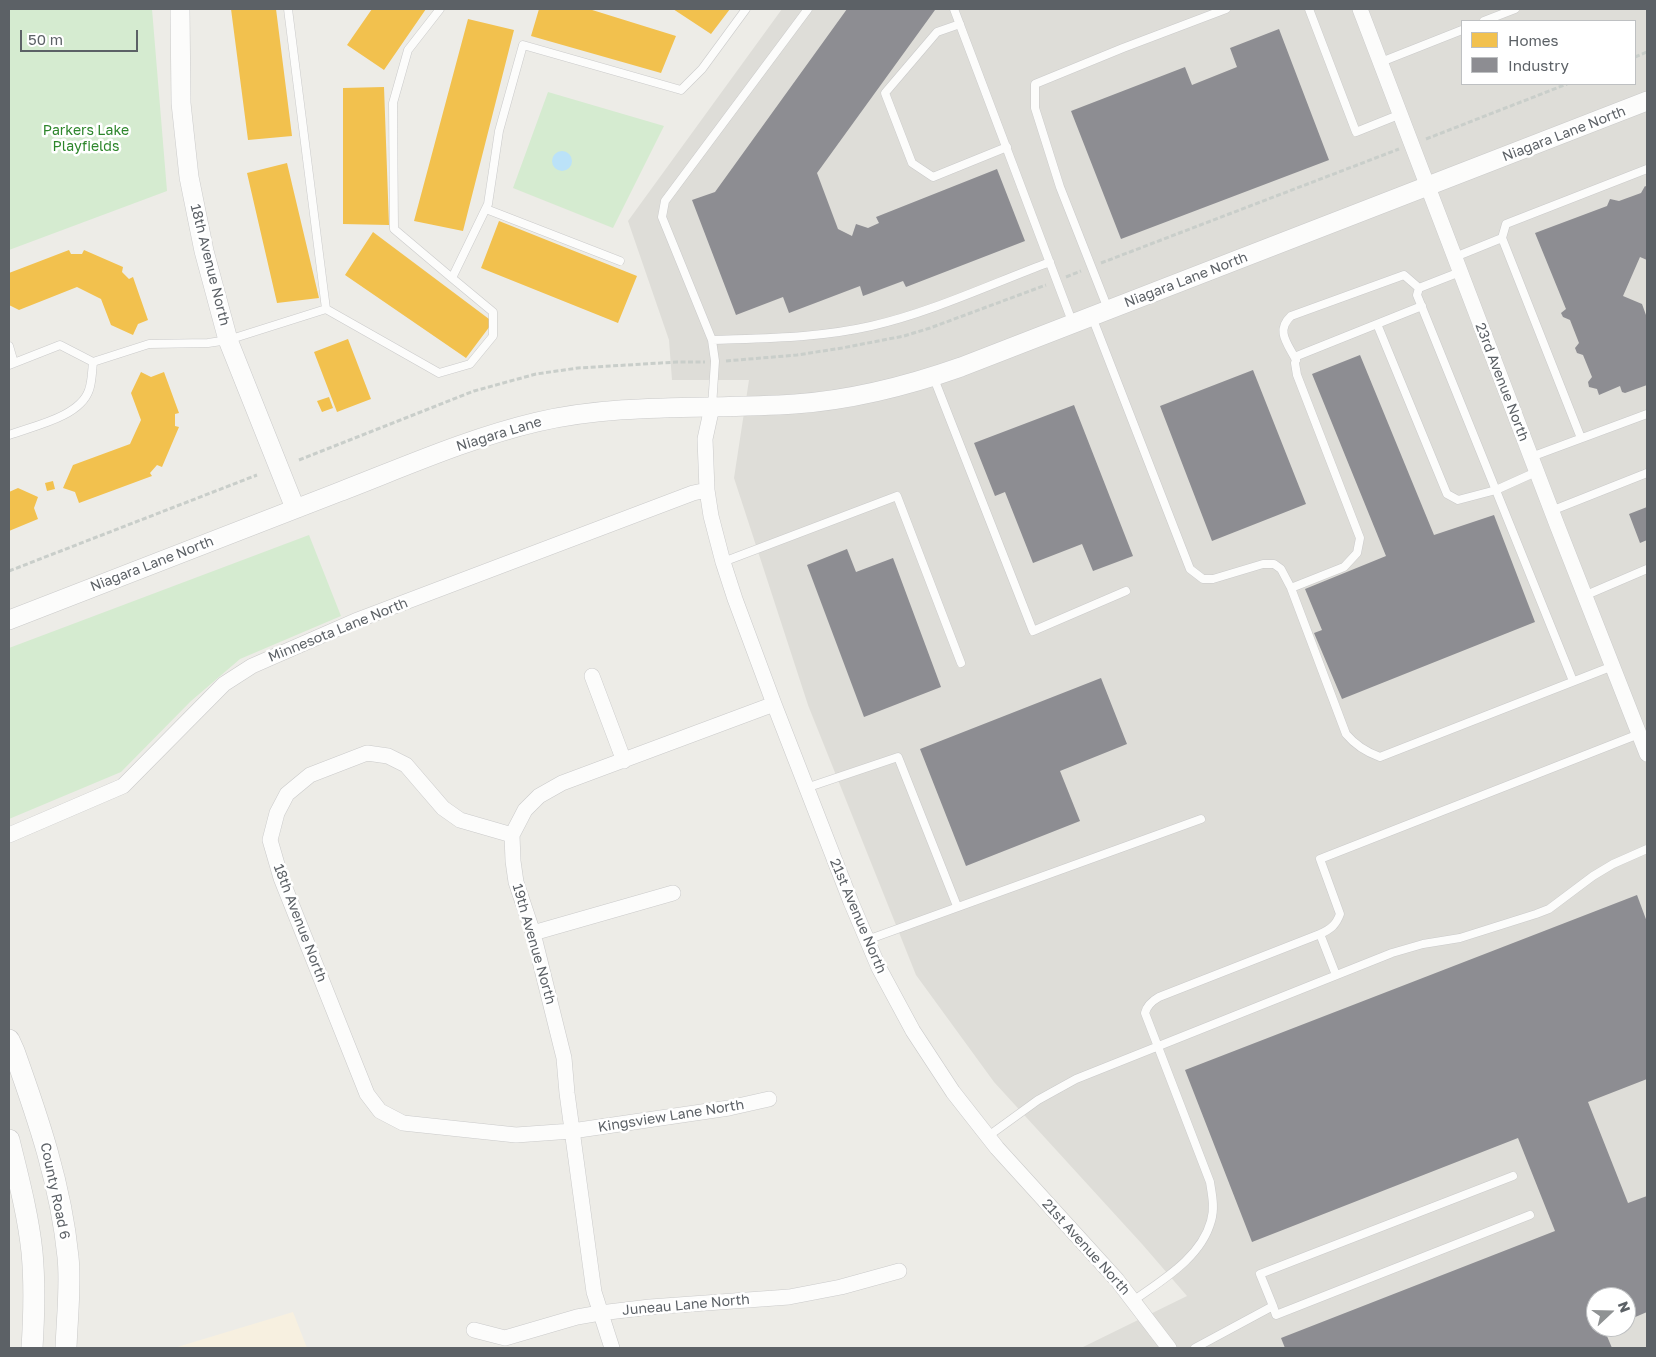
<!DOCTYPE html>
<html>
<head>
<meta charset="utf-8">
<style>
  body { margin:0 }
  #map { position:relative; width:1656px; height:1357px; overflow:hidden; background:#edece7; font-family:"Golos Text",sans-serif }
  canvas { display:block }
  .frame { position:absolute; inset:0; border:10px solid #5c6166; pointer-events:none }
  .legend { position:absolute; left:1461px; top:20px; width:175px; height:65px; box-sizing:border-box; background:#fff; border:1px solid #bec0c2; margin:0; padding:6px 9px; list-style:none; font-size:15px; color:#5c6166 }
  .legend li { display:flex; align-items:center; gap:10px; height:25px }
  .legend b { width:25px; border:1px solid #bec0c2 }
  .north { position:absolute; left:1586px; top:1287px; width:50px; height:50px; box-sizing:border-box; background:#fff; border:1px solid #bec0c2; border-radius:50%; rotate:69deg; font-size:14px; font-weight:700; line-height:20px; text-align:center; color:#5c6166 }
  .north::after { content:''; display:block; margin:auto; width:18px; height:22px; background:#8f9293; clip-path:polygon(50% 0,100% 100%,50% 72%,0 100%) }
  .scale { position:absolute; left:20px; top:30px; width:118px; height:22px; box-sizing:border-box; border:2px solid #5c6166; border-top:0; padding-left:6px; font-size:15px; line-height:18px; white-space:nowrap; color:#5c6166; -webkit-text-stroke:4px #fff; paint-order:stroke }
</style>
</head>
<body>
<div id="map">
<canvas width="1656" height="1357"></canvas>
<div class="frame"></div>
<ul class="legend">
<li><b style="height:14px;background:#f2c14e"></b>Homes</li>
<li><b style="height:14px;background:#8d8d92"></b>Industry</li>
</ul>
<div class="north">N</div>
<div class="scale">50 m</div>
</div>
<script>
const context = document.querySelector('canvas').getContext('2d');
context.lineJoin = 'round';
function paint(path, color) {
  context.fillStyle = color;
  context.fill(path, 'evenodd');
}
function stroke(path, color, width, dash) {
  context.strokeStyle = color;
  context.lineWidth = width;
  context.lineCap = dash ? 'butt' : 'round';
  context.setLineDash(dash || []);
  context.stroke(path);
}
function label(font, color, halo, rows, align = 'center') {
  context.font = font + ' "Golos Text",sans-serif';
  context.lineWidth = 5;
  context.setLineDash([]);
  context.textBaseline = 'middle';
  context.strokeStyle = halo;
  context.fillStyle = color;
  for (const [text, x, y, turn = 0] of rows) {
    context.save();
    context.translate(x, y);
    context.rotate((+turn || 0) * Math.PI / 180);
    context.textAlign = isNaN(turn) ? turn : align;
    if (halo) context.strokeText(text, 0, 0);
    context.fillText(text, 0, 0);
    context.restore();
  }
}
paint(new Path2D(`
  M 293,1312 L 307,1348 L 174,1348 Z`), '#f7f0e0');
paint(new Path2D(`
  M 782,9 L 1647,9 L 1647,1348 L 1081,1348 L 1187,1296 L 1142,1244 L 994,1082 L 916,975 L 808,705 L 734,478 L 749,380 L 672,380 L 669,340 L 628,221 ZM 1462,21 L 1635,21 L 1635,84 L 1462,84 ZM 1596,1297 L 1626,1297 L 1626,1327 L 1596,1327 Z`), '#deddd8');
paint(new Path2D(`
  M 9,9 L 152,9 L 167,191 L 9,250 Z
  M 548,92 L 664,126 L 613,228 L 513,188 Z
  M 309,535 L 341,616 L 240,659 L 191,701 L 121,772 L 9,819 L 9,648 Z`), '#d5ebd0');
paint(new Path2D(`
  M552 161a10 10 0 1 1 20 0a10 10 0 1 1-20 0Z`), '#bbe2f8');
paint(new Path2D(`
  M 231,9 L 276,9 L 292,136 L 248,140 Z
  M 372,9 L 426,9 L 384,70 L 347,45 Z
  M 539,9 L 589,9 L 676,36 L 661,73 L 531,36 Z
  M 673,9 L 730,9 L 711,34 Z
  M 468,19 L 514,30 L 463,231 L 414,221 Z
  M 384,87 L 389,225 L 343,224 L 343,88 Z
  M 287,163 L 319,298 L 277,303 L 247,173 Z
  M 499,221 L 637,276 L 618,323 L 481,268 Z
  M 373,232 L 493,322 L 466,358 L 345,275 Z
  M 69,250 L 71,254 L 82,254 L 84,250 L 123,267 L 122,272 L 129,279 L 133,277 L 148,320 L 138,324 L 133,335 L 111,325 L 101,299 L 77,287 L 19,310 L 9,305 L 9,273 Z
  M 348,339 L 371,399 L 337,412 L 314,352 Z
  M 141,372 L 151,377 L 164,372 L 179,413 L 175,414 L 175,426 L 179,427 L 162,467 L 157,465 L 150,473 L 152,476 L 79,503 L 75,492 L 63,488 L 73,465 L 130,444 L 141,420 L 131,393 Z
  M 329,397 L 333,408 L 322,412 L 317,401 Z
  M 53,481 L 55,489 L 47,491 L 45,483 Z
  M 18,488 L 38,497 L 34,508 L 38,519 L 9,531 L 9,492 Z`), '#f2c14e');
paint(new Path2D(`
  M 847,9 L 935,9 L 935,10 L 817,173 L 838,229 L 852,236 L 856,224 L 868,228 L 879,223 L 876,217 L 997,169 L 1025,241 L 906,287 L 903,281 L 863,296 L 860,286 L 789,313 L 783,297 L 736,315 L 692,200 L 715,192 Z
  M 1279,29 L 1329,160 L 1121,239 L 1071,111 L 1185,67 L 1192,85 L 1237,67 L 1230,48 Z
  M 1645,186 L 1647,187 L 1647,260 L 1640,257 L 1623,296 L 1642,304 L 1646,315 L 1647,385 L 1625,393 L 1622,392 L 1620,386 L 1599,395 L 1597,389 L 1589,387 L 1588,382 L 1592,377 L 1583,355 L 1577,353 L 1575,348 L 1579,343 L 1570,320 L 1563,317 L 1561,313 L 1566,309 L 1535,233 L 1607,206 L 1610,199 L 1619,201 L 1641,193 Z
  M 1360,355 L 1434,535 L 1494,515 L 1535,622 L 1342,699 L 1314,633 L 1322,630 L 1305,589 L 1386,556 L 1312,374 Z
  M 1253,370 L 1306,504 L 1212,541 L 1160,406 Z
  M 1074,405 L 1133,556 L 1093,571 L 1082,544 L 1033,563 L 1005,492 L 995,496 L 974,443 Z
  M 1647,507 L 1647,540 L 1640,543 L 1629,514 Z
  M 847,549 L 856,572 L 893,558 L 941,687 L 864,717 L 807,565 Z
  M 1101,678 L 1127,744 L 1060,771 L 1080,821 L 966,866 L 920,749 Z
  M 1637,895 L 1647,922 L 1647,1079 L 1588,1102 L 1628,1203 L 1647,1196 L 1647,1312 L 1626,1321 L 1626,1297 L 1596,1297 L 1596,1327 L 1609,1327 L 1604,1329 L 1612,1348 L 1285,1348 L 1281,1338 L 1555,1231 L 1518,1138 L 1252,1242 L 1185,1070 Z`), '#8d8d92');
const service = new Path2D(`
  M 288,9 L 326,309
  M 440,9 L 408,50 L 393,103 L 394,229 L 452,278
  M 954,9 L 1073,324
  M 1309,9 L 1356,132 L 1401,114
  M 1484,21 L 1515,9
  M 960,24 L 937,32 L 885,93 L 912,163 L 933,177 L 1007,147
  M 1381,62 L 1462,30
  M 486,209 L 620,261
  M 1502,238 L 1581,438
  M 1455,257 L 1502,238 L 1506,224 L 1647,169
  M 1460,272 L 1419,288 L 1417,295 L 1573,681
  M 1108,309 L 1060,187 L 1035,108 L 1035,84 L 1123,48 L 1226,9
  M 1092,317 L 1190,569 L 1203,579 L 1213,579 L 1263,564 L 1274,564 L 1281,569 L 1291,588 L 1346,734 C 1356,746 1366,752 1380,757 L 1613,666
  M 1377,324 L 1447,494 L 1458,500 L 1496,490 L 1536,472
  M 712,340 C 765,338 819,338 871,326 C 932,312 991,284 1050,262
  M 9,346 L 14,363
  M 1296,360 C 1288,344 1275,331 1291,316 L 1404,275 L 1419,288
  M 9,365 L 60,345 L 93,362 L 149,344 L 208,343 L 228,340 L 326,309 L 439,373 L 470,364 L 493,336 L 493,312 L 452,278 L 488,204 L 499,131 L 523,45 L 681,90 L 702,69 L 746,9
  M 933,376 L 1033,631 L 1126,591
  M 712,407 L 715,361 L 712,340 L 662,217 L 665,201 L 808,9
  M 9,435 C 33,426 80,417 89,390 C 92,382 92,371 93,362
  M 1531,457 L 1647,414
  M 1551,511 L 1647,473
  M 723,562 L 897,496 L 961,663
  M 1291,588 L 1344,567 L 1357,553 L 1360,538 L 1297,375 L 1295,363 L 1297,356 L 1422,306
  M 1584,596 L 1647,569
  M 806,788 L 898,757 L 957,906
  M 1320,934 C 1331,929 1336,925 1340,914 L 1320,859 L 1639,734
  M 867,940 L 1201,819
  M 987,1137 L 1038,1100 L 1076,1079 L 1392,953 L 1423,944 L 1460,938 L 1536,914 L 1549,909 L 1593,876 L 1613,864 L 1647,849
  M 1133,1301 C 1162,1280 1201,1258 1211,1221 C 1215,1208 1212,1195 1210,1182 L 1145,1013 C 1147,1005 1152,1001 1159,997 L 1320,934 L 1336,975
  M 1273,1306 L 1260,1274 L 1513,1176
  M 1195,1348 L 1273,1306 L 1276,1315 L 1530,1215`);
const minor = new Path2D(`
  M 1360,9 L 1557,525 L 1647,754
  M 712,407 L 705,439 L 707,490 L 711,516 L 723,562 L 735,599 L 774,704 L 851,902 L 879,968 L 913,1031 L 953,1092 L 997,1148 L 1117,1280 L 1169,1348
  M 592,676 L 624,761
  M 9,835 L 123,786 L 224,684 L 252,666 L 355,621 L 693,493 L 707,490
  M 512,835 L 460,820 L 443,808 L 406,765 L 388,756 L 367,753 L 310,775 L 287,794 L 277,813 L 270,840 L 281,878 L 367,1094 L 380,1111 L 403,1123 L 516,1135 L 572,1131 L 729,1108 L 769,1099
  M 533,933 L 673,893
  M 474,1330 L 505,1338 L 577,1317 L 600,1313 L 650,1307 L 789,1297 L 841,1287 L 899,1271
  M 612,1348 L 594,1292 L 567,1093 L 564,1058 L 533,933 L 516,882 L 513,861 L 512,835 L 525,810 L 539,796 L 562,783 L 774,704`);
const tertiary = new Path2D(`
  M 180,9 L 181,103 L 189,177 L 204,251 L 228,340 L 295,508
  M 9,620 C 119,577 229,534 339,492 C 404,467 469,438 537,422 C 622,402 709,410 795,404 C 852,400 907,386 961,367 L 1647,101`);
const secondary = new Path2D(`
  M 9,1040 L 14,1051 C 38,1118 61,1185 68,1257 C 71,1285 67,1319 66,1348
  M 9,1140 C 18,1177 28,1214 32,1252 C 35,1284 34,1317 32,1348`);
stroke(service, '#cacaca', 9);
stroke(minor, '#cacaca', 16);
stroke(tertiary, '#cacaca', 20);
stroke(secondary, '#c9c9c8', 22);
stroke(new Path2D(`
  M 1635,57 L 1647,52
  M 1426,139 L 1567,84
  M 1101,263 L 1399,149
  M 1066,277 L 1081,271
  M 726,361 L 797,355 L 842,348 L 904,336 L 930,328 L 1046,285
  M 299,460 L 474,391 L 536,374 L 578,368 L 677,362 L 705,362
  M 9,571 L 257,475`), '#c9ceca', 3, [5, 2.5]);
stroke(service, '#fcfcfb', 8);
stroke(minor, '#fcfcfb', 15);
stroke(tertiary, '#fcfcfb', 19);
stroke(secondary, '#fcfcfb', 21);
label('14px', '#2e862c', '#fff', [
  ["Parkers Lake",86,131],
  ["Playfields",86,147]
]);
label('14px', '#5c6166', '#fff', [
  ["Niagara Lane North",1564,134,-21],
  ["18th Avenue North",210,265,76],
  ["Niagara Lane North",1186,280,-21],
  ["23rd Avenue North",1502,382,69],
  ["Niagara Lane",499,434,-17],
  ["Niagara Lane North",152,564,-21],
  ["Minnesota Lane North",338,630,-22],
  ["21st Avenue North",858,916,67],
  ["18th Avenue North",300,923,69],
  ["19th Avenue North",534,944,74],
  ["Kingsview Lane North",671,1116,-9],
  ["County Road 6",55,1191,78],
  ["21st Avenue North",1086,1247,48],
  ["Juneau Lane North",686,1305,-5]
]);
</script>
</body>
</html>
